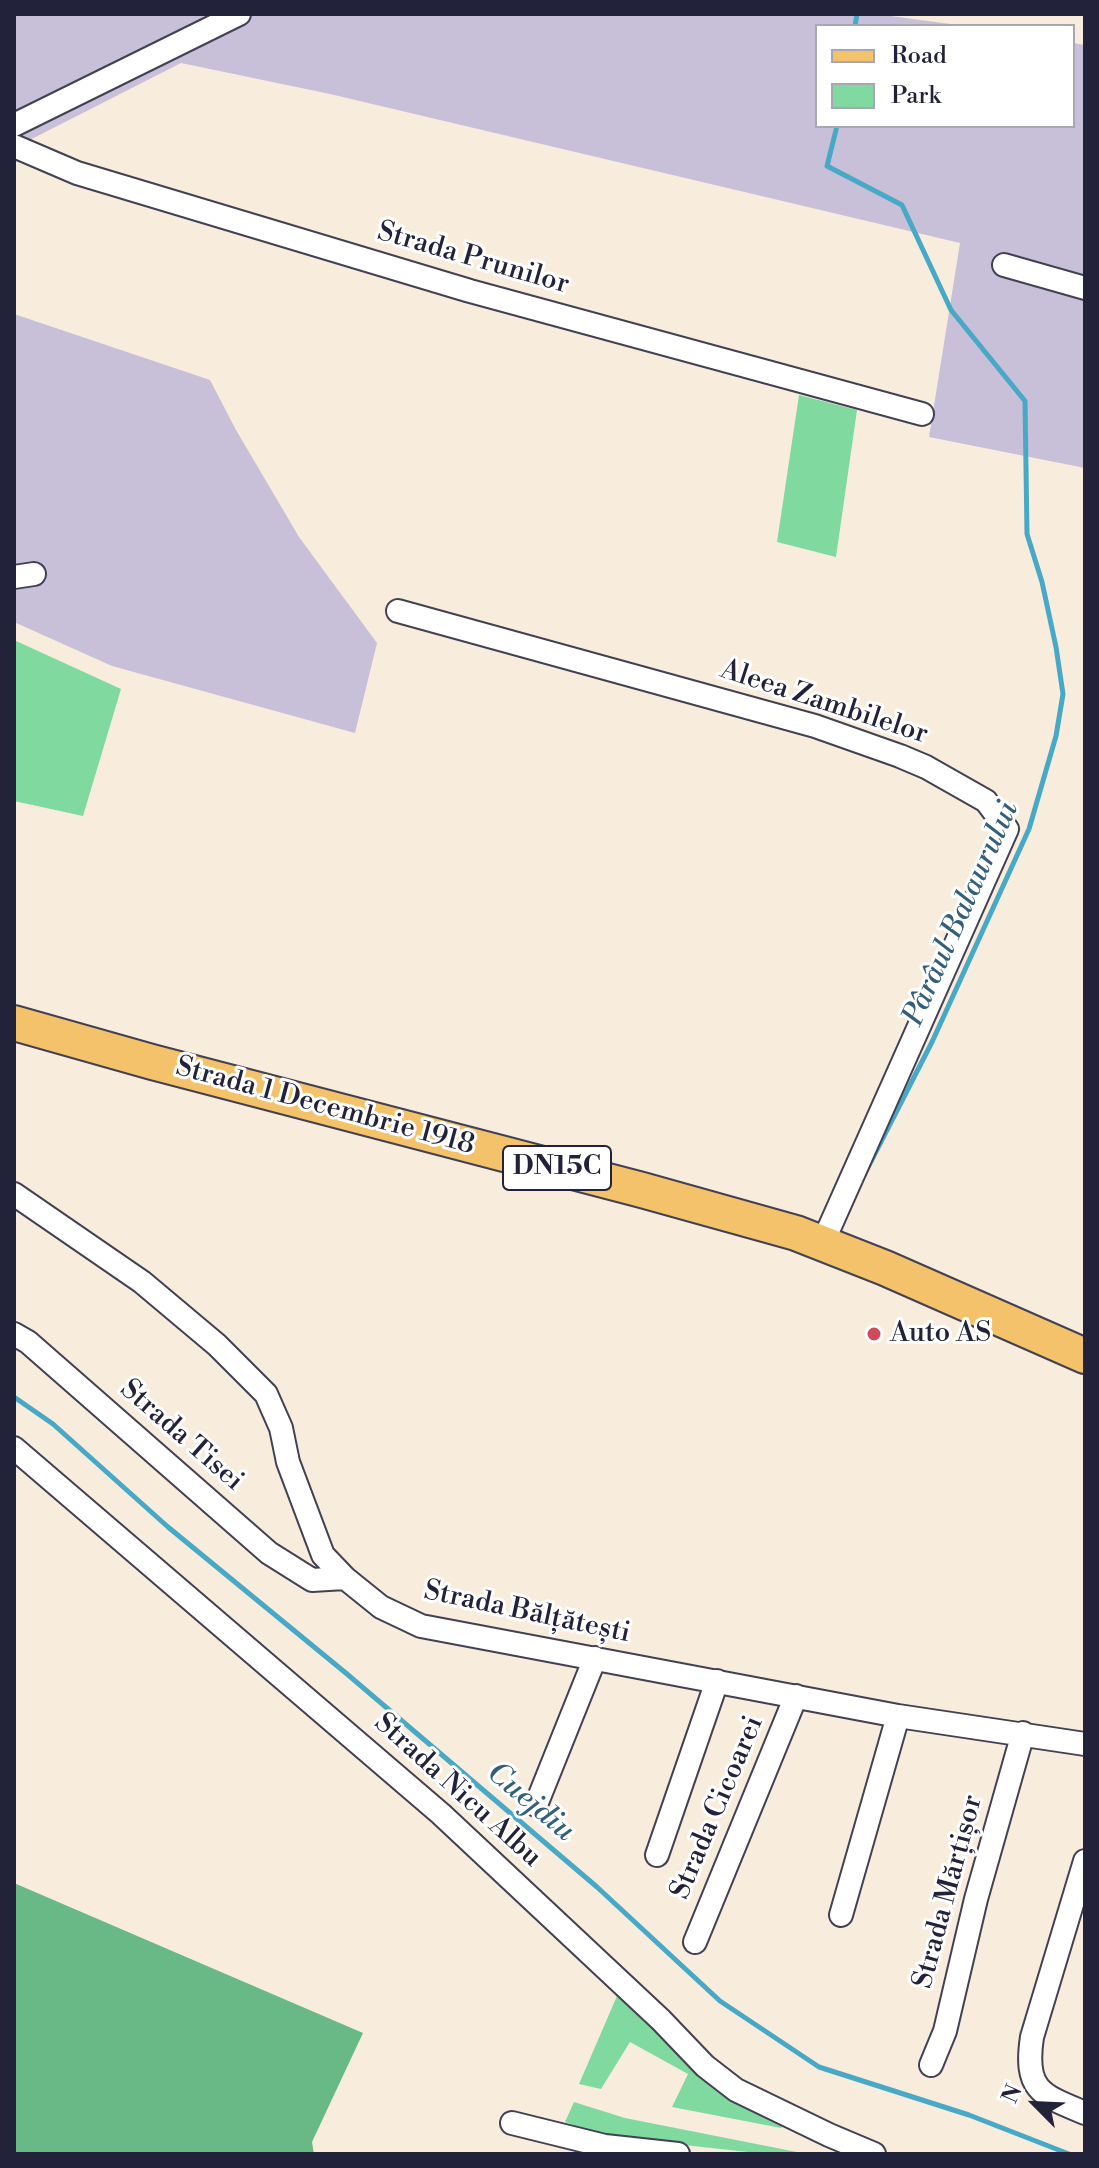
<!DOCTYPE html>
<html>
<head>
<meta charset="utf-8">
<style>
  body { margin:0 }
  #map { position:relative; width:1099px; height:2168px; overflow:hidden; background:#f8eddd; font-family:"Libre Bodoni",serif }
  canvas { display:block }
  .frame { position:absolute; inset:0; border:16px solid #22223b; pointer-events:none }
  .legend { position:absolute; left:815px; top:24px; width:260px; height:104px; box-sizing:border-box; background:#fff; border:2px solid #a7a7b1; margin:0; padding:10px 14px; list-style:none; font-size:24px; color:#22223b }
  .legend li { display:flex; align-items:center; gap:16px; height:40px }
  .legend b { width:40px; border:2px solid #a7a7b1 }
  .north { position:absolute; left:995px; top:2064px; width:80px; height:80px; -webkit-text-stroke:6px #fff; paint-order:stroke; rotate:294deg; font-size:22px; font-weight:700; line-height:32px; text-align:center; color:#22223b }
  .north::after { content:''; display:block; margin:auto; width:28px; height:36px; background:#22223b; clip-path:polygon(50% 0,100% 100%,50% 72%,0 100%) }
</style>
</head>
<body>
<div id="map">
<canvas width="1099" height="2168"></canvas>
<div class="frame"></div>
<ul class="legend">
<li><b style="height:10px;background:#f4c26a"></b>Road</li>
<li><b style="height:22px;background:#80d99f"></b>Park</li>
</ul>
<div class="north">N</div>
</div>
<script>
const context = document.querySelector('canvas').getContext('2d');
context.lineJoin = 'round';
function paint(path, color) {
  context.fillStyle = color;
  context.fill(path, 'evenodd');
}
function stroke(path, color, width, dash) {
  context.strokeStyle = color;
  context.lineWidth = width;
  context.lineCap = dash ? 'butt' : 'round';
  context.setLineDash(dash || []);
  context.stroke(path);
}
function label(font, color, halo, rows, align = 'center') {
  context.font = font + ' "Libre Bodoni",serif';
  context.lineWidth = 6;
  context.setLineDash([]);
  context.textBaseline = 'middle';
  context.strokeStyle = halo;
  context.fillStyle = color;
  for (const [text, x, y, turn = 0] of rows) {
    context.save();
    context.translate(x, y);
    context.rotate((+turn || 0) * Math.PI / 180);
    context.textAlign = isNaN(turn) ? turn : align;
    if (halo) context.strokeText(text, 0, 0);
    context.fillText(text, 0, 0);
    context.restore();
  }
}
paint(new Path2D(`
  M 14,14 L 876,14 L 965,26 L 817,26 L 817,126 L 1073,126 L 1073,43 L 1085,45 L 1085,468 L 929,437 L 960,243 L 330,94 L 181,63 L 14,148 Z
  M 14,314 L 210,380 L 236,430 L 299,537 L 377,643 L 355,733 L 112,666 L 14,622 Z`), '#c8bfd8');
paint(new Path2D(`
  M 799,395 L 857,410 L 836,557 L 777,542 Z
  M 14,640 L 121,689 L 83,816 L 14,801 Z
  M 620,1989 L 697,2072 L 725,2096 L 784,2124 L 781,2128 L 672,2107 L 688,2074 L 630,2042 L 601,2089 L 579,2084 Z
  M 574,2102 L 625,2118 L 807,2154 L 766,2154 L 602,2136 L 565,2122 Z`), '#80d99f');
paint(new Path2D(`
  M 14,1883 L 363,2033 L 312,2142 L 314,2154 L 14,2154 Z`), '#68b986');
stroke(new Path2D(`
  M 855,26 L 857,14
  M 837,126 L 827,166 L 902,205 L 951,310 L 1025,401 L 1027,534 L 1042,582 L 1056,647 L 1063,694 L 1056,736 L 1029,829 L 932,1042 L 864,1175
  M 14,1397 L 53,1424 L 168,1527 L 347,1674 L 597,1887 L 720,2001 L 819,2067 L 969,2115 L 1069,2154`), '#48a9c7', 5);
const street = new Path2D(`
  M 14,125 L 239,14
  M 14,146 L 77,173 L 470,291 L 922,414
  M 1004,265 L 1085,288
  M 14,577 L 34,574
  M 398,611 L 815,726 L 900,756 L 926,767 L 986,801 L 1007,829 L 823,1242
  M 14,1194 L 142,1282 L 217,1345 L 266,1394 L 281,1428 L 288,1462 L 323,1555 L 345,1578 L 381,1607 L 421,1626 L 898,1716 L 1085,1744
  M 14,1334 L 28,1342 L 269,1553 L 312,1580 L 345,1578
  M 14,1448 L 441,1814 L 661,2020 L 705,2066 L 736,2090 L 829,2135 L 874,2154
  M 536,1805 L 595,1658
  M 657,1855 L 717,1681
  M 1085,1861 L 1032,2037 C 1024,2090 1041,2095 1085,2113
  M 841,1915 L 898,1716
  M 695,1942 L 796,1696
  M 931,2065 L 945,2031 L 976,1899 L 1023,1733
  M 512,2123 L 605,2146 L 678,2154`);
const primary = new Path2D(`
  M 14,1023 L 152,1062 L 642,1190 L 796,1233 L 885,1268 L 1085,1356`);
stroke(street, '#424053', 26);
stroke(primary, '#424053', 38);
stroke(street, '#fff', 22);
stroke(primary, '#f4c26a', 34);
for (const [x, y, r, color] of [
  [874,1334,8,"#d1495b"]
]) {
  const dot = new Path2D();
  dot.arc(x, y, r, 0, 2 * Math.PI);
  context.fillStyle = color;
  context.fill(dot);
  stroke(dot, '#fff', 3);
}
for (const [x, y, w] of [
  [557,1168,108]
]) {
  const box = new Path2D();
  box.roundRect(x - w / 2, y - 22, w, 44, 6);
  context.fillStyle = '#fff';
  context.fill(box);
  stroke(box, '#22223b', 2);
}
label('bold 26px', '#22223b', null, [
  ["DN15C",557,1168]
]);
label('28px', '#22223b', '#fff', [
  ["Strada Prunilor",473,259,16],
  ["Aleea Zambilelor",824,703,18],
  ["Strada 1 Decembrie 1918",325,1107,15],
  ["Strada Tisei",181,1436,41],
  ["Strada Bălțătești",527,1613,12],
  ["Strada Nicu Albu",457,1791,42],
  ["Strada Cicoarei",718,1808,-67],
  ["Strada Mărțișor",949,1892,-75]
]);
label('28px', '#22223b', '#fff', [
  ["Auto AS",890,1334]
], 'left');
label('italic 30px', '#335f7a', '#fff', [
  ["Pârâul Balaurului",962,914,-66],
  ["Cuejdiu",530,1803,40]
]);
</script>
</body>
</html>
